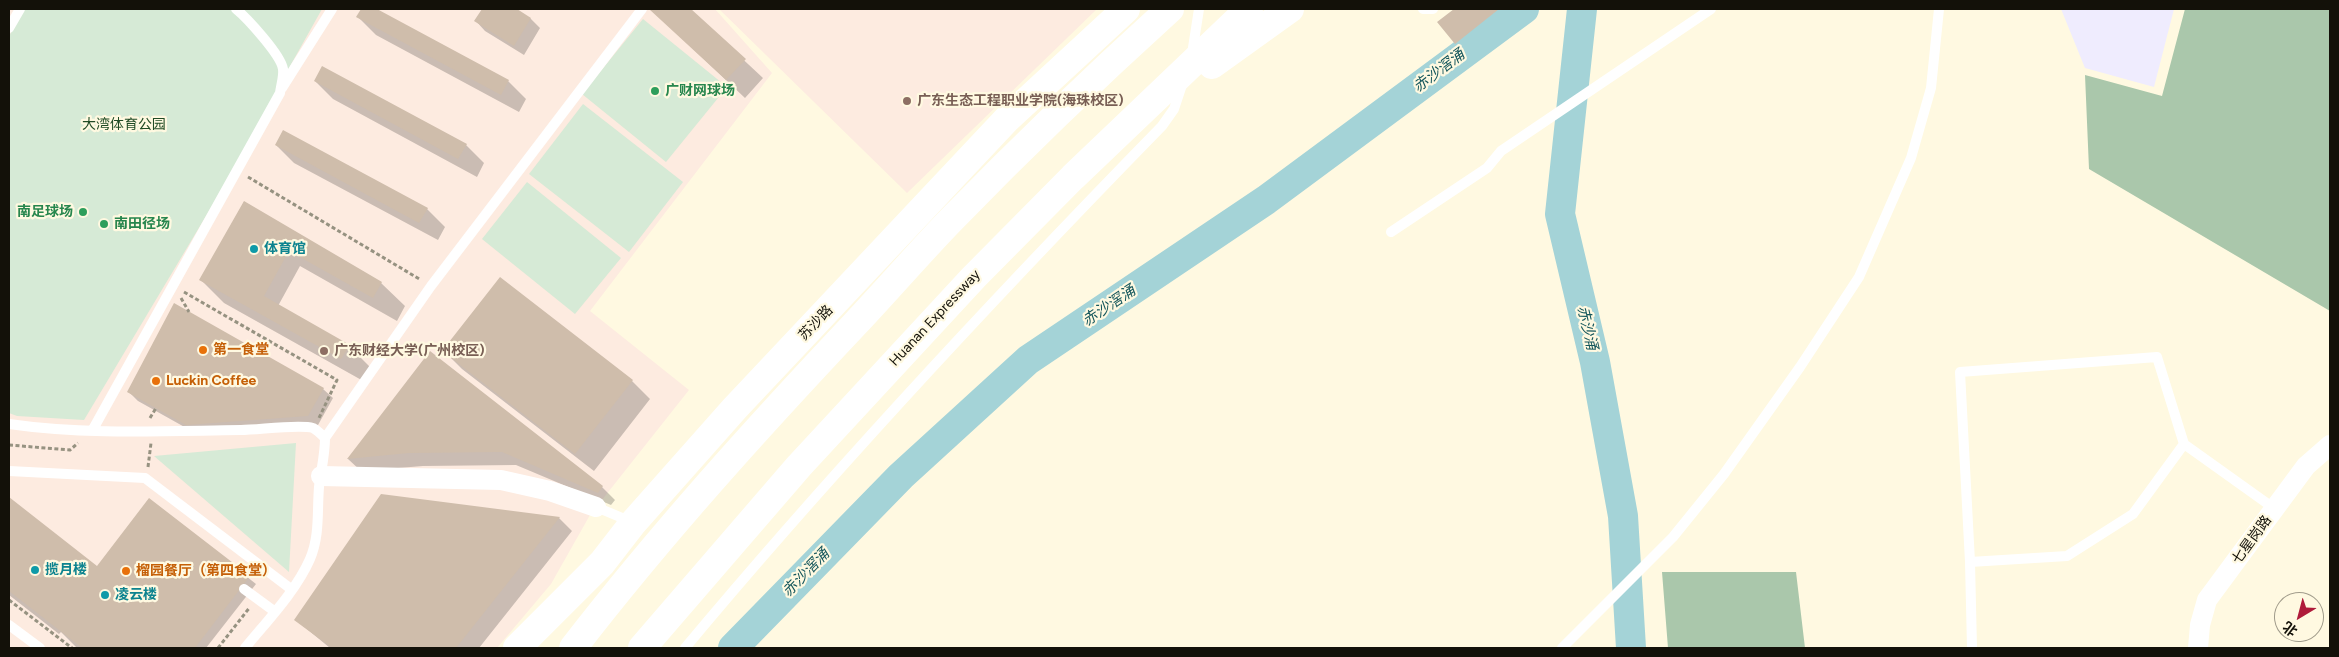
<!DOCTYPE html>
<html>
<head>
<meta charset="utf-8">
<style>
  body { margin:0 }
  #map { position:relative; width:2339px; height:657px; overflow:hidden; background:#fff9e1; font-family:Figtree,"Noto Sans SC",sans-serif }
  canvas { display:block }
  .frame { position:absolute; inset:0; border:10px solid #131109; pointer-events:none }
  .north { position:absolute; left:2274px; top:592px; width:50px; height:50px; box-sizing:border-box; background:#fff9e1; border:1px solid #a19c8b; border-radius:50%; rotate:217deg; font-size:14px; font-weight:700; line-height:20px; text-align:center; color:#131109 }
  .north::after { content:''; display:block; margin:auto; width:18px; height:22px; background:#af1b3a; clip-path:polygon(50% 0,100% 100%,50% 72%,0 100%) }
</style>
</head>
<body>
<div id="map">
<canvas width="2339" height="657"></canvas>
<div class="frame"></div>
<div class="north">北</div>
</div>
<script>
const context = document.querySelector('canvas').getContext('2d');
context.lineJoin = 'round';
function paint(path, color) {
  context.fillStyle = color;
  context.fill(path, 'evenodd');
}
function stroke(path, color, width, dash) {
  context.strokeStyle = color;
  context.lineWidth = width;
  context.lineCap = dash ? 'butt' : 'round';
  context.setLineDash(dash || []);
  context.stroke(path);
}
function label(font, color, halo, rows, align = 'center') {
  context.font = font + ' Figtree,"Noto Sans SC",sans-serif';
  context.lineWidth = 4.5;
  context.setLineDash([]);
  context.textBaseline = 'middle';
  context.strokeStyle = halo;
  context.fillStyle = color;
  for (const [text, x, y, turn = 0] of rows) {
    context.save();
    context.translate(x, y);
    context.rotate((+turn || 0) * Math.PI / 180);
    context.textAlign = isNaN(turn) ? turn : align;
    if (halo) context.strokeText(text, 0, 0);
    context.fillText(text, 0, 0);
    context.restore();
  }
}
paint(new Path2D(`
  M 2061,9 L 2174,9 L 2154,87 L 2085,68 Z`), '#efecfe');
paint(new Path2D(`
  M 9,9 L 715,9 L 772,73 L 590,311 L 689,390 L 590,515 L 551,584 L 497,648 L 9,648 Z
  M 719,9 L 1097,9 L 907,193 Z`), '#fdebe0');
paint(new Path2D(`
  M 25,9 L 322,9 L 209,211 L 84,420 L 17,416 L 9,413 L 9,36 Z
  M 643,19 L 727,87 L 666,162 L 582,94 Z
  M 583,104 L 683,182 L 629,252 L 529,174 Z
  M 527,182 L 621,258 L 575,314 L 482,239 Z
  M 296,443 L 289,572 L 154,456 Z`), '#d6ead6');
paint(new Path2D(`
  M 2185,9 L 2330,9 L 2330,311 L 2089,169 L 2085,75 L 2162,96 Z
  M 1662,572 L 1796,572 L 1805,648 L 1668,648 Z`), '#aac7ab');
paint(new Path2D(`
  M 362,9 L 375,9 L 508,81 L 526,99 L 519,112 L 376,35 L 358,17 Z
  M 483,9 L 515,9 L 531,19 L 540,28 L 524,55 L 485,31 L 476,21 Z
  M 651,9 L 689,9 L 763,78 L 745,98 Z
  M 1456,9 L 1521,9 L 1466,53 L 1439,22 Z
  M 315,81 L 466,145 L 484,163 L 477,177 L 333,99 Z
  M 276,145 L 427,209 L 445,227 L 438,240 L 294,163 Z
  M 244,202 L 381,283 L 405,306 L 397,321 L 300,266 L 278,306 L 349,346 L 372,369 L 365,382 L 224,303 L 201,280 Z
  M 444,351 L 632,381 L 650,399 L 594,471 L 462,369 Z
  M 431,353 L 602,487 L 615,500 L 611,505 L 516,465 L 423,466 L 361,471 L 348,459 Z
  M 323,389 L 333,398 L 318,425 L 197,434 L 138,401 L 129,392 Z
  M 381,496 L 559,518 L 572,531 L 479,648 L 330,648 L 296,620 Z
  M 9,499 L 98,568 L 150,500 L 256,584 L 206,648 L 77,648 L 61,632 L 59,634 L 9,595 Z`), '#0003');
stroke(new Path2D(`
  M 1582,9 L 1560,214 L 1595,362 L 1623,516 L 1631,648
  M 733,648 L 901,476 L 1028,360 L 1266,200 L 1524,9`), '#a4d3d7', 30);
paint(new Path2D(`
  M 361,9 L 377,9 L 509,80 L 501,95 L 356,17 Z
  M 482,9 L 517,9 L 531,18 L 514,46 L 474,21 Z
  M 649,9 L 691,9 L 746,59 L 726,80 Z
  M 1454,9 L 1499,9 L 1455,44 L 1437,22 Z
  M 322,66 L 467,144 L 458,159 L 314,81 Z
  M 283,130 L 428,208 L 419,223 L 275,145 Z
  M 244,201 L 382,282 L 373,298 L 289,251 L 264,296 L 350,345 L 341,359 L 199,280 Z
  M 500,277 L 633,380 L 575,454 L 442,351 Z
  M 174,303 L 324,388 L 308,416 L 186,425 L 127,392 Z
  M 430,351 L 603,486 L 598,493 L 502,452 L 409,453 L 347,459 Z
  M 381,494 L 560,517 L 456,648 L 332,648 L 294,620 Z
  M 9,497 L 97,566 L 149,498 L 250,576 L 195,648 L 82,648 L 9,591 Z`), '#cfbdab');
stroke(new Path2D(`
  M 248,177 L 421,280
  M 184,292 L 337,380 L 319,418
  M 181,298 L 189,312
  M 150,418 L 156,408
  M 9,445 L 70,450 L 78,443
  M 148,467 L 151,443
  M 9,600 L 72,648
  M 218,648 L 250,607`), '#969281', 3, [4, 2.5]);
stroke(new Path2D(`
  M 1423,9 L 1433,9
  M 9,28 L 20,9
  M 1192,54 L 1199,9
  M 282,88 L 332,9
  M 1391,232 L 1487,168 L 1501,151 L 1711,9
  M 9,424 C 85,435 163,431 241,430 C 258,430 299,424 313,428 C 317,430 322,435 325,438 C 325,455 321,470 319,487 C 317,511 320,536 310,559 C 296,591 267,621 245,648
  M 92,431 L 280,93 C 281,85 284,76 283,69 C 281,55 247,18 236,9
  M 325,438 L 431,286 L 642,9
  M 2184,444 L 2275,509
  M 9,471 L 145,478 L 291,589
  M 596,507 L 632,522
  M 1970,562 L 2067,556 L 2133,514 L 2184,444 L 2157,357 L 1960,372 L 1970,562 L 1972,648
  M 244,589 L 274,611
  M 9,625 L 40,648
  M 685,648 C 836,467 997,295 1162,126 L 1174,109 L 1183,82
  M 1562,648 L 1673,537 L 1724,474 L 1800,367 L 1859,277 L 1911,158 L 1931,88 L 1939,9`), '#fff', 10);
stroke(new Path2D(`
  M 321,476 L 501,480 L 550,491 L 596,507
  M 2198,648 L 2200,625 L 2207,600 L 2306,466 L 2330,445`), '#fff', 20);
stroke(new Path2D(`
  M 517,648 L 602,563 L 633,523 L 735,408 L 1007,119 L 1126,9`), '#fff', 28);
stroke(new Path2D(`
  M 1212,65 L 1290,9
  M 573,648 C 661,534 757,428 856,323 C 888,289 919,253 951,220 C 1022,147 1095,77 1170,9
  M 642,648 L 799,466 L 974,277 L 1073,177 L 1249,9`), '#fff', 28);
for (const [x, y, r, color] of [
  [655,91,5,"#2e9e5b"],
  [907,101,5,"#8d6e63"],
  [83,212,5,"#2e9e5b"],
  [104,224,5,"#2e9e5b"],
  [254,249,5,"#0f9aa8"],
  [203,350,5,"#e8710a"],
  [324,351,5,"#8d6e63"],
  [156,381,5,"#e8710a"],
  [35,570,5,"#0f9aa8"],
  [126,571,5,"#e8710a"],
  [105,595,5,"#0f9aa8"]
]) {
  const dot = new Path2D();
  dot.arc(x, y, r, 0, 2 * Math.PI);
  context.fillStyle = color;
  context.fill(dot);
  stroke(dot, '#fff9e1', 2);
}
label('bold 14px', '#27864d', '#fff9e1', [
  ["广财网球场",665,91],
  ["南足球场",73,212,"right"],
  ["南田径场",114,224]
], 'left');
label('bold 14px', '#785e54', '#fff9e1', [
  ["广东生态工程职业学院(海珠校区)",917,101],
  ["广东财经大学(广州校区)",334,351]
], 'left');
label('14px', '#204b25', '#fff9e1', [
  ["大湾体育公园",124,125]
]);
label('bold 14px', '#0d838f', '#fff9e1', [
  ["体育馆",264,249],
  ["揽月楼",45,570],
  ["凌云楼",115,595]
], 'left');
label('14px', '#131109', '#fff9e1', [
  ["Huanan Expressway",935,318,-47],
  ["苏沙路",816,323,-46],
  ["七星岗路",2252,540,-54]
]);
label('bold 14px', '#c56008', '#fff9e1', [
  ["第一食堂",213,350],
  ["Luckin Coffee",166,381],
  ["榴园餐厅（第四食堂）",136,571]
], 'left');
label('italic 15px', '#14565b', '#fff9e1', [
  ["赤沙滘涌",1439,71,-37],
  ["赤沙滘涌",1109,306,-34],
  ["赤沙涌",1587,328,77],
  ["赤沙滘涌",806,573,-46]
]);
</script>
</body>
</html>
